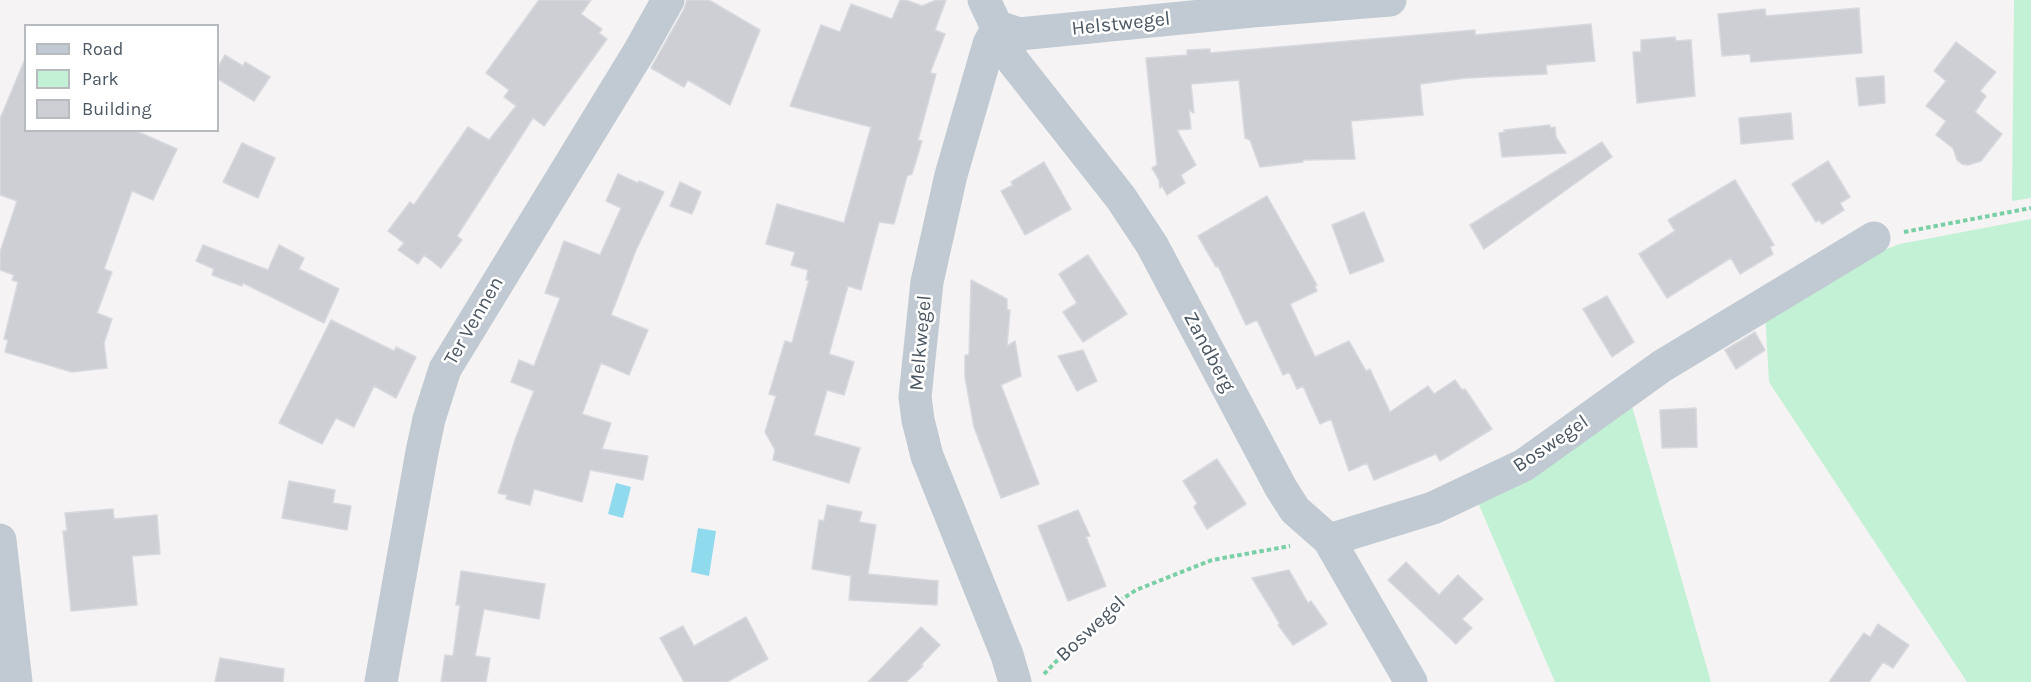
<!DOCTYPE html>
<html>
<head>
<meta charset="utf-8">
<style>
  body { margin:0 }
  #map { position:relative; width:2031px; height:682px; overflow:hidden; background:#f5f3f3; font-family:Karla,sans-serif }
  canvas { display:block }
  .legend { position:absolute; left:24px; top:24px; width:195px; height:108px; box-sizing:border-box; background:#fff; border:2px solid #b7bbc0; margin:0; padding:8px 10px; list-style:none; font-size:18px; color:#4a5661 }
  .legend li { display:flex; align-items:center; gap:12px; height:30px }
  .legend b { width:30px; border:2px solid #b7bbc0 }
</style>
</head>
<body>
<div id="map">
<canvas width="2031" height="682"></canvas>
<ul class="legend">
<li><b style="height:8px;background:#c1cad2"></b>Road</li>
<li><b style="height:16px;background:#c3f1d5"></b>Park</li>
<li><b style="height:16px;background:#cdcfd5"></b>Building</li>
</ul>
</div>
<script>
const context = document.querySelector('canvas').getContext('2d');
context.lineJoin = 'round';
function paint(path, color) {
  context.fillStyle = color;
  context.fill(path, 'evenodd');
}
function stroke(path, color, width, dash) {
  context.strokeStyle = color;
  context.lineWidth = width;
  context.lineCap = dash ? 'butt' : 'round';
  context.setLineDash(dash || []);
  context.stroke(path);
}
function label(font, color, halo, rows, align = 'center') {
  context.font = font + ' Karla,sans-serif';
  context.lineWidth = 5;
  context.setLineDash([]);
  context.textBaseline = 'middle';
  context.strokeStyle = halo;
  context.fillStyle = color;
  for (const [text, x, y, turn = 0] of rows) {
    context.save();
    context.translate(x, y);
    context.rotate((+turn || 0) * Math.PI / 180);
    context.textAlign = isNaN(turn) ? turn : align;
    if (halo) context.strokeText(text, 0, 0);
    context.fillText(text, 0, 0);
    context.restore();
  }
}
paint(new Path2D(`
  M 2014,0 L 2031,0 L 2031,198 L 2012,201 Z
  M 2031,219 L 2031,682 L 1967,682 L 1769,382 L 1765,311 L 1827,271 L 1900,244 Z
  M 1631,403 L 1711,682 L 1555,682 L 1476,498 Z`), '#c3f1d5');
paint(new Path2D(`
  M 616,483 L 631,487 L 623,518 L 608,514 Z
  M 698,528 L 716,531 L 709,576 L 691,572 Z`), '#90daee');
const building = new Path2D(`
  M 539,0 L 591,0 L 581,14 L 602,29 L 599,33 L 607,39 L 544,126 L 533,118 L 457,236 L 462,240 L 441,268 L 424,255 L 418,264 L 398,250 L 404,243 L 388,231 L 410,202 L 414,205 L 468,127 L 489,140 L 516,106 L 504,97 L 509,90 L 486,73 Z
  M 687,0 L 709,0 L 760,30 L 730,105 L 688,80 L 684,87 L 651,68 L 684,9 Z
  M 900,0 L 906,0 L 922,6 L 936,0 L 946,0 L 935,30 L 945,34 L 930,73 L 936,74 L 918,140 L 922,141 L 912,174 L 907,176 L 894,224 L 879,222 L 861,290 L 848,286 L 829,354 L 854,362 L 844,395 L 827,390 L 814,435 L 860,448 L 849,483 L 773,460 L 775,450 L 765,432 L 776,396 L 769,394 L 785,341 L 792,343 L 809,280 L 806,280 L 808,270 L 791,265 L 795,252 L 766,244 L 777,204 L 844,223 L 871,127 L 790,106 L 821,25 L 840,32 L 851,4 L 892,19 Z
  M 1859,8 L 1862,53 L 1751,62 L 1750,54 L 1722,56 L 1718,14 L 1765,9 L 1766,16 Z
  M 1591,24 L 1595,61 L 1546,65 L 1547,74 L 1466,78 L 1420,84 L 1423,115 L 1351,121 L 1355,159 L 1303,160 L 1303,162 L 1260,167 L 1250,140 L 1245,138 L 1239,80 L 1191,84 L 1194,113 L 1189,110 L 1191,129 L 1177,130 L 1196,165 L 1181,175 L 1185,183 L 1167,195 L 1162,186 L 1160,188 L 1159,180 L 1152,168 L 1157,165 L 1146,58 L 1187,55 L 1187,50 L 1210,49 L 1210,53 L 1475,30 L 1475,35 Z
  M 1675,37 L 1676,41 L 1691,40 L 1695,96 L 1637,103 L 1633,52 L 1641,52 L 1641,40 Z
  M 1956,42 L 1996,72 L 1980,91 L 1986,96 L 1975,112 L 2002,134 L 1981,161 L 1968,165 L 1962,164 L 1957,160 L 1953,148 L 1936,135 L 1946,121 L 1926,106 L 1946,81 L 1934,71 Z
  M 225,55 L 243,66 L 245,62 L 270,77 L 254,101 L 218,79 L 218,67 Z
  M 25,59 L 26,130 L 134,130 L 177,149 L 153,200 L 132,191 L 104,269 L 112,272 L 97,313 L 112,319 L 104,343 L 107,368 L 72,372 L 5,352 L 8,340 L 4,339 L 18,282 L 12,280 L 14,275 L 0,270 L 0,252 L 17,201 L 0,195 L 0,119 Z
  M 1884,76 L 1885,103 L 1859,106 L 1856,78 Z
  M 1791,113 L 1793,139 L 1741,144 L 1739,118 Z
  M 1550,125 L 1550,128 L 1555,127 L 1556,137 L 1566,153 L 1502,157 L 1499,133 L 1505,132 L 1504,130 Z
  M 1602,142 L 1612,157 L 1484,249 L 1470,225 Z
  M 242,143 L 275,158 L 258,198 L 223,182 Z
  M 1828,161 L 1850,197 L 1840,203 L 1844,210 L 1822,224 L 1819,220 L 1816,222 L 1792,184 Z
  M 1044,162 L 1071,209 L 1025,235 L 1001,191 L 1013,185 L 1011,182 Z
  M 618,174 L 638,183 L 639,181 L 664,192 L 636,250 L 611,315 L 648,330 L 629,375 L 601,363 L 582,414 L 611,423 L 602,449 L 648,456 L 643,480 L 590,470 L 582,502 L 534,489 L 530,505 L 506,499 L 507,495 L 498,493 L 516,437 L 534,391 L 511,382 L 519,360 L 534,366 L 560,298 L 545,293 L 564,241 L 600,255 L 621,208 L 606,201 Z
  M 1735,180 L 1774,245 L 1770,247 L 1773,254 L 1740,274 L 1731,258 L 1667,298 L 1639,254 L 1675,231 L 1668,220 Z
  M 680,182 L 701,192 L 692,214 L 670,206 Z
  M 1267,196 L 1317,285 L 1315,286 L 1317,291 L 1290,304 L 1315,357 L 1349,341 L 1366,371 L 1370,369 L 1390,412 L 1428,386 L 1434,394 L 1455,380 L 1462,390 L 1465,389 L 1492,429 L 1440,461 L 1436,454 L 1374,480 L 1367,463 L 1349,471 L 1331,419 L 1320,424 L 1303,386 L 1297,389 L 1289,372 L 1283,375 L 1257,320 L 1246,325 L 1218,266 L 1216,267 L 1198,236 Z
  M 1364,212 L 1384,261 L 1350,274 L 1332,225 Z
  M 203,245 L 268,270 L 279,245 L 304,258 L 299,269 L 339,289 L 324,323 L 243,283 L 242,286 L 212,275 L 214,269 L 196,261 Z
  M 1088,255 L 1127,314 L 1083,342 L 1063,312 L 1077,303 L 1059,274 Z
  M 971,280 L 1007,299 L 1007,310 L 1010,310 L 1007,346 L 1015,341 L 1021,376 L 1001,385 L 1039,484 L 1001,498 L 974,427 L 965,377 L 965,355 L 969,355 Z
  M 1607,296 L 1634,342 L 1612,357 L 1583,309 Z
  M 331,320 L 394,351 L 396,347 L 416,357 L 396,398 L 374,386 L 354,427 L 336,418 L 322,444 L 279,423 Z
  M 1755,332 L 1765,350 L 1736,369 L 1725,350 Z
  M 1083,350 L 1097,381 L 1077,391 L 1058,356 Z
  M 1696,408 L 1697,447 L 1662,448 L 1660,410 Z
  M 1217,459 L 1246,504 L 1207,529 L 1194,507 L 1197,503 L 1183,481 Z
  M 289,481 L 335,490 L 333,503 L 351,506 L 347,530 L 282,518 Z
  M 827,505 L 862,512 L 859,522 L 876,525 L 868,574 L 938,581 L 937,605 L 849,600 L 851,576 L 812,569 L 819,520 L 824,521 Z
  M 113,509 L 114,519 L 157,515 L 160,554 L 132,556 L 137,605 L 71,611 L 63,531 L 67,531 L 65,513 Z
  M 1078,510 L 1090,536 L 1086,537 L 1106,586 L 1068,601 L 1038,526 Z
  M 1406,562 L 1439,595 L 1458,575 L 1483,599 L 1462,619 L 1472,628 L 1456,644 L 1388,580 Z
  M 1289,570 L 1308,603 L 1311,601 L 1327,624 L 1293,645 L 1278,625 L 1280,624 L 1252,578 Z
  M 461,571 L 545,584 L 539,619 L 484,609 L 475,656 L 490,658 L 486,682 L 441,682 L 445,655 L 453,656 L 460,605 L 456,605 Z
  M 746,617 L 768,659 L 727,682 L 684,682 L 660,638 L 683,626 L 694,646 Z
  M 1878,624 L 1909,645 L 1893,668 L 1883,662 L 1869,682 L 1829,682 L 1864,633 L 1870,637 Z
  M 921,627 L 940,645 L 921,665 L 923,666 L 906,682 L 868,682 Z
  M 220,658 L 284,669 L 283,682 L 215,682 Z`);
paint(building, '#cdcfd5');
stroke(building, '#d7d9de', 1.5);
stroke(new Path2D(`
  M 1904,232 L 2031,208
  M 1044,674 L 1107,609 L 1136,590 L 1212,560 L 1290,546`), '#7ad0a6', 4, [4.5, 3]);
stroke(new Path2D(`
  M 984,0 L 1013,61 L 1121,198 L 1152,245 L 1281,488 L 1295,510 L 1329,540 L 1411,682
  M 998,27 L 989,44 L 951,175 L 927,282 L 915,397 L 918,420 L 927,456 L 1007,655 L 1015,682
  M 998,27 L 1019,34 L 1252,11 L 1390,0
  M 0,540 L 16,682
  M 1329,540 L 1433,508 L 1524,465 L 1662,366 L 1874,238
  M 381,682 L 422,452 L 429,419 L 445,369 L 640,50 L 668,0`), '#c1cad2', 33);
label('20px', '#4a5661', '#fff', [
  ["Helstwegel",1121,24,-6],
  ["Ter Vennen",474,321,-60],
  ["Melkwegel",921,343,-85],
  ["Zandberg",1209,352,62],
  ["Boswegel",1551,444,-34],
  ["Boswegel",1091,629,-43]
]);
</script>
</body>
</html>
